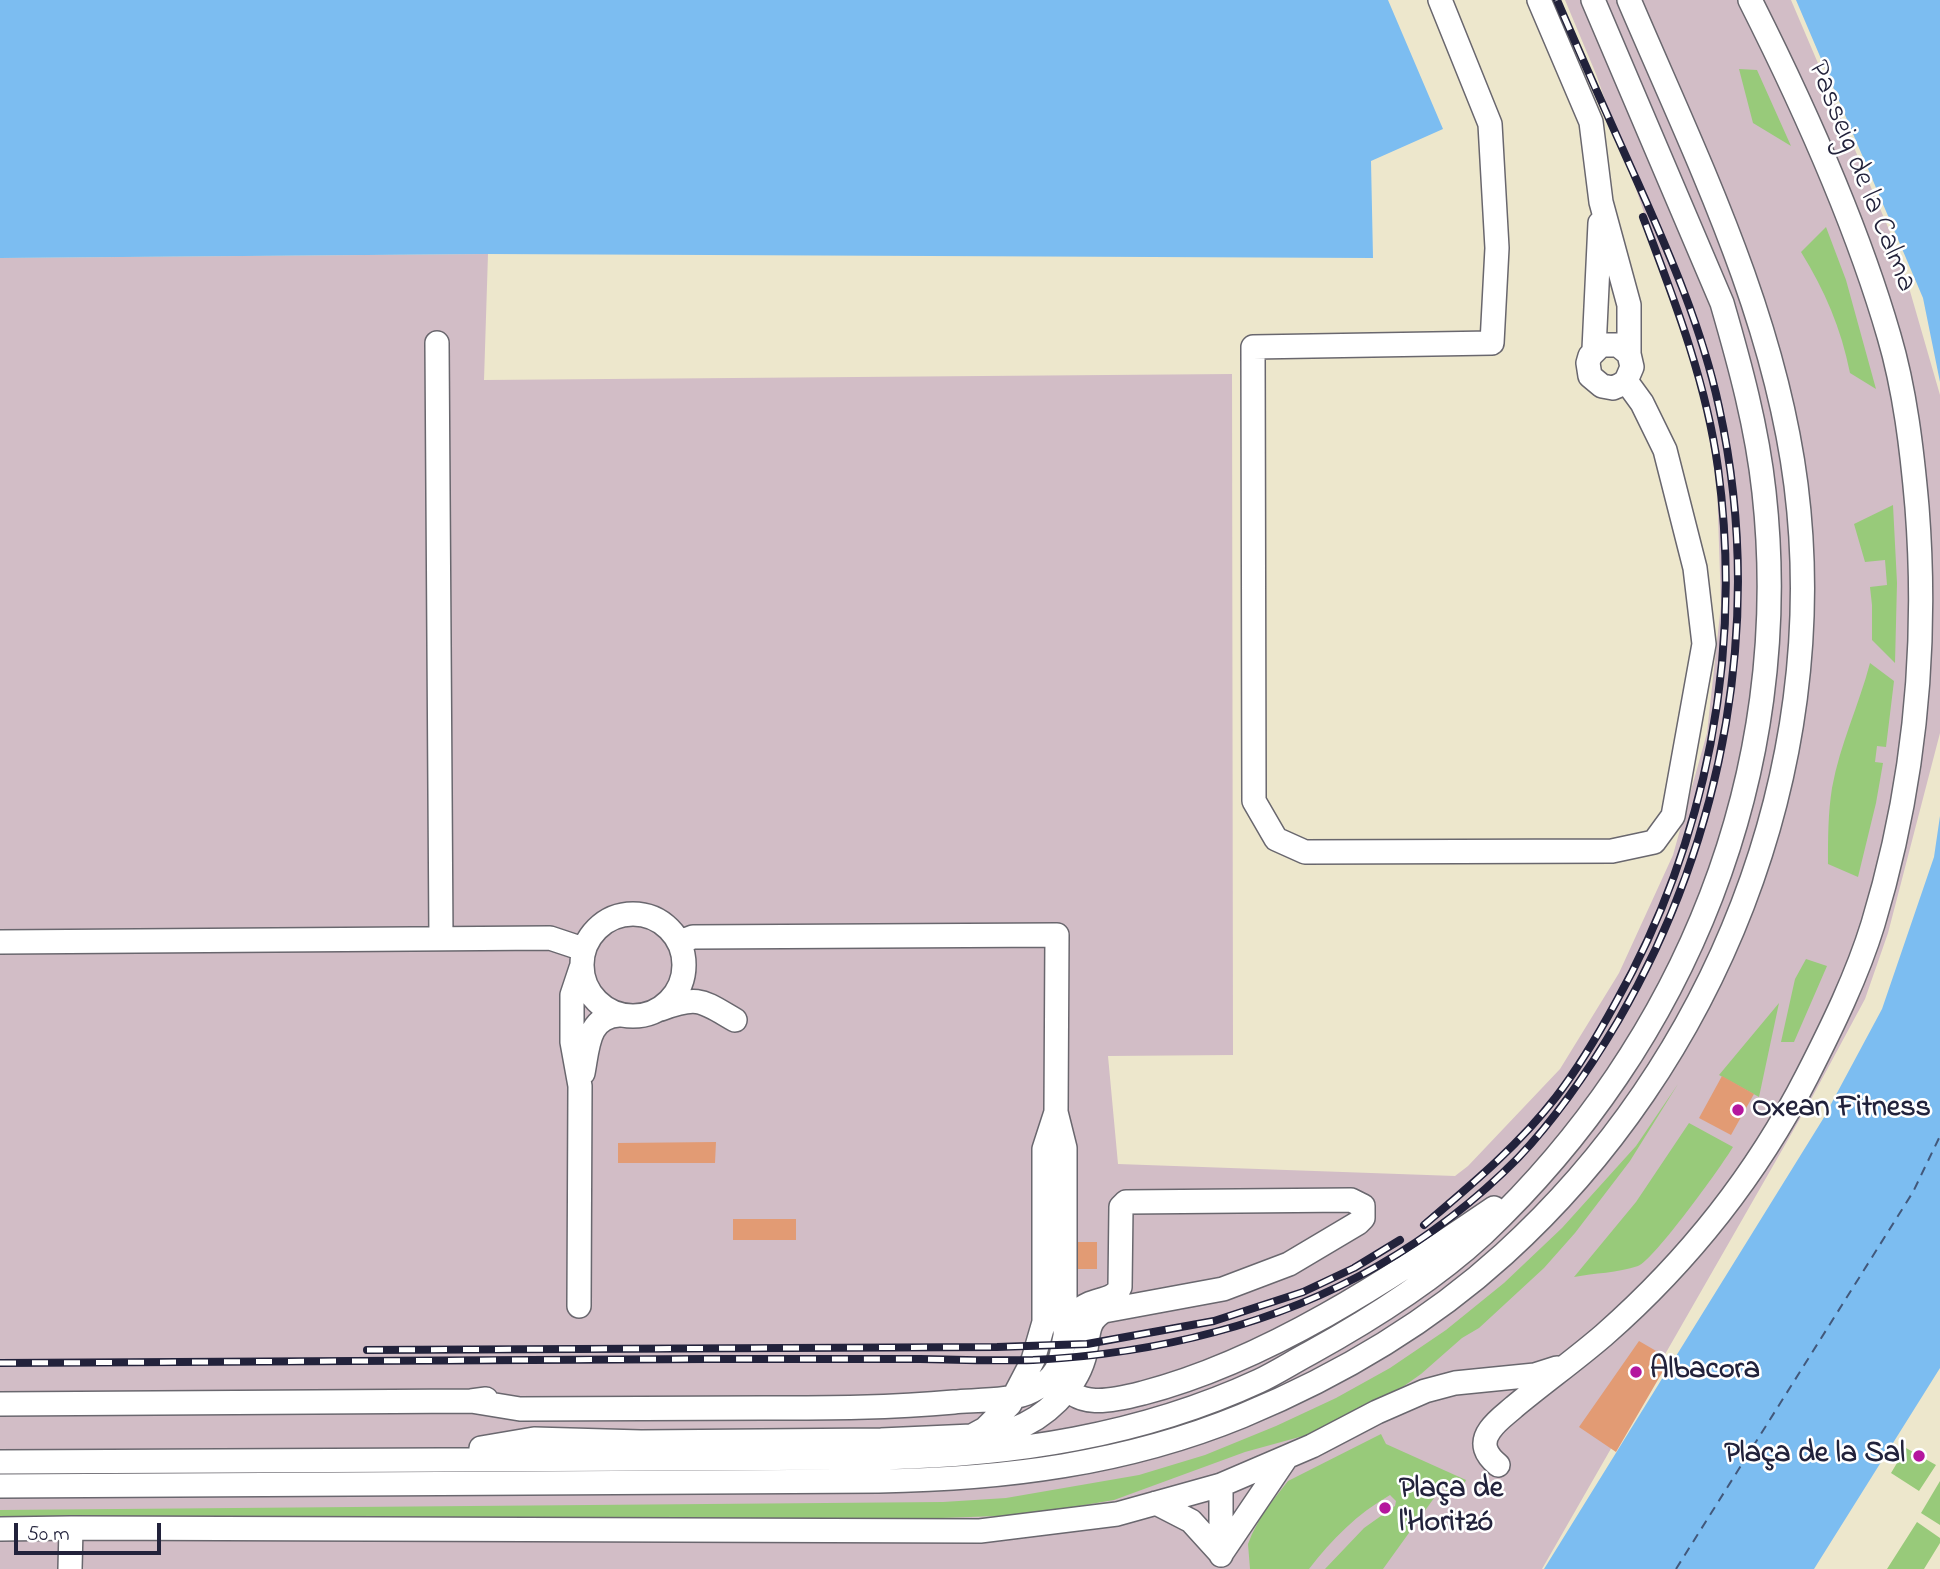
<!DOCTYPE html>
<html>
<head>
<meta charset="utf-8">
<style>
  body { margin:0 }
  #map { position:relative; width:1940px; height:1569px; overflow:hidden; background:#ede7cc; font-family:"Indie Flower",sans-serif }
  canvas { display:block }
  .scale { position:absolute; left:14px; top:1523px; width:147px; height:32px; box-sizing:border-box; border:4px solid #22223b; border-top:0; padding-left:9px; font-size:21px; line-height:24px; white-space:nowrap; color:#22223b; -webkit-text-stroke:5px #fff; paint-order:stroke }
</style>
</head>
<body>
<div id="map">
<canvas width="1940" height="1569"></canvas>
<div class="scale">50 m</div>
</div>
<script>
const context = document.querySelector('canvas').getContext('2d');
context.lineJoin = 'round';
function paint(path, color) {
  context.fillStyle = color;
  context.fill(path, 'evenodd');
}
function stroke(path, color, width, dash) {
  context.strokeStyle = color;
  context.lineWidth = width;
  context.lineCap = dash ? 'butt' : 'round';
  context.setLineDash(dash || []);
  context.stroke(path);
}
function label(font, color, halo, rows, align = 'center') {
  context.font = font + ' "Indie Flower",sans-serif';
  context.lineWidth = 5;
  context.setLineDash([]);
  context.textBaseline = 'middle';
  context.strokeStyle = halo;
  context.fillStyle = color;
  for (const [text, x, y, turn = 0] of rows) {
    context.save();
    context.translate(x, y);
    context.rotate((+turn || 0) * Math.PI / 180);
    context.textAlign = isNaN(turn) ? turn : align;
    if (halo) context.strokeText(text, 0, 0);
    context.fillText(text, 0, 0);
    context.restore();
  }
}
paint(new Path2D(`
  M 1565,0 L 1791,0 L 1899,253 L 1940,395 L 1940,733 L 1888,933 L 1865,999 L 1809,1103 L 1542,1569 L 0,1569 L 0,258 L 488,254 L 484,380 L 1232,374 L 1233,1055 L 1108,1056 L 1118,1164 L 1455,1176 L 1468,1166 L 1560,1069 L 1619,973 L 1673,855 L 1707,733 L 1721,605 L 1717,485 L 1704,407 L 1672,295 L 1635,186 L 1596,74 Z`), '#d2bdc6');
paint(new Path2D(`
  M 1739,69 L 1757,70 L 1791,146 L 1753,123 Z
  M 1826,227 L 1846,280 L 1876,389 L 1850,373 C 1841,328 1825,291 1801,252 Z
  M 1893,505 L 1897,583 L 1895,663 L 1872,640 L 1872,605 L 1870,587 L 1887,585 L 1885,560 L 1865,562 L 1854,524 Z
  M 1870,663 L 1894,681 L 1886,747 L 1877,746 L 1875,762 L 1883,763 L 1876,803 L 1858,877 L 1828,864 C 1828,838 1828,813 1832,788 C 1840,744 1859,705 1870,663 Z
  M 1806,959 L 1827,966 L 1794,1042 L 1781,1042 L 1795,979 Z
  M 1779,1003 L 1759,1097 L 1719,1075 Z
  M 1678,1084 L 1630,1161 L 1575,1233 L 1544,1268 L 1479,1328 L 1462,1338 L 1421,1374 L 1404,1386 L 1314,1433 L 1245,1452 L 1114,1500 L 1026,1515 L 912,1519 L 432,1517 L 0,1519 L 0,1510 L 943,1502 L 1006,1498 L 1139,1475 L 1205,1455 L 1276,1426 L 1336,1398 L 1390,1368 L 1446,1330 L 1504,1283 L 1562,1228 L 1636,1146 Z
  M 1689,1123 L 1733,1147 C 1721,1167 1654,1260 1638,1266 C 1618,1273 1594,1273 1574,1277 L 1636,1202 Z
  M 1381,1434 L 1386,1444 L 1466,1480 L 1457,1499 L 1442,1487 L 1383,1569 L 1325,1569 L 1364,1528 L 1395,1506 L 1396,1501 L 1390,1495 C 1357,1514 1332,1539 1309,1569 L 1250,1569 L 1248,1544 L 1252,1534 L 1263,1513 L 1288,1481 Z
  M 1906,1448 L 1936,1465 L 1919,1491 L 1891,1473 Z
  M 1940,1481 L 1940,1525 L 1921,1513 Z
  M 1917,1522 L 1940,1538 L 1940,1543 L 1924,1569 L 1887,1569 Z`), '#98ca7a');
paint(new Path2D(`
  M 0,0 L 1388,0 L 1443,129 L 1371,161 L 1373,258 L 488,254 L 0,258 Z
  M 1796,0 L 1940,0 L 1940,382 L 1923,298 Z
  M 1940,816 L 1940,1368 L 1814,1569 L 1544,1569 L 1823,1119 L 1882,1009 L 1934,857 Z`), '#7cbdf1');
stroke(new Path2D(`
  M 1676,1569 L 1913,1192 L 1940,1136`), '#42587b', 2, [9, 7]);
paint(new Path2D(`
  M 1722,1076 L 1754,1094 L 1731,1135 L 1699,1118 Z
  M 716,1142 L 715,1163 L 618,1163 L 618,1143 Z
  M 733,1219 L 796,1219 L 796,1240 L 733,1240 Z
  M 1052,1242 L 1097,1242 L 1097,1269 L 1052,1269 Z
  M 1639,1341 L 1670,1359 L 1616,1452 L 1579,1427 Z`), '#e29b74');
const minor = new Path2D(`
  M 1440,0 L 1490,124 L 1497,248 L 1492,343 L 1253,347 L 1254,801 L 1276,839 L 1305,852 L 1612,851 L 1654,842 L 1673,816 L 1704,644 L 1695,568 L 1665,450 L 1642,403 L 1626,381
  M 1539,0 L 1591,122 L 1601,202 L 1629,305 L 1629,354 L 1632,367 L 1626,381 L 1620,385 L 1613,388 L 1602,386 L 1590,376 L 1588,363 L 1590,356 L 1601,345 L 1618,345 L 1629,354
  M 437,343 L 441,939
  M 1594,349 L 1600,223
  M582 965a51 51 0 1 1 102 0a51 51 0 1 1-102 0Z
  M 0,942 L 550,938 L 583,949
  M 680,942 L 693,937 L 1057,935 L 1056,1112 L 1065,1148 L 1065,1332
  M 661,1009 C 699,995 702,1001 735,1020
  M 583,1073 C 588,1048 587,1017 619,1015
  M 579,1306 L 580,1086 L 572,1042 L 572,995 L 581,968
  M 1061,1375 C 1071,1412 1116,1400 1143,1393 C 1269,1360 1388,1280 1494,1208
  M 471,1401 L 520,1409 C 601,1409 682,1409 764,1408 C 827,1408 890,1408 954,1402 C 976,1400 1014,1401 1032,1391 C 1076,1369 1052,1341 1077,1312 C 1091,1297 1114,1303 1120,1287 L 1121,1207 L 1126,1202 L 1351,1200 L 1363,1206 L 1363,1218 L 1358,1223 L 1289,1264 L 1223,1289 L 1104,1311 C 1084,1322 1090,1338 1084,1358 C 1075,1389 1045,1418 1014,1429 C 1001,1434 986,1435 972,1436
  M 0,1404 L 471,1401 L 486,1399
  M 481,1448 L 534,1439 L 641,1442 L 881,1440 L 972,1436 L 985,1429 L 1010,1404 L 1033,1360 L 1044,1322 L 1044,1149 L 1056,1112
  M 0,1462 L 883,1458 C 1012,1455 1140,1436 1259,1381 C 1276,1373 1293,1362 1310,1353 C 1370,1320 1432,1281 1483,1234 C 1686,1042 1795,772 1764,492 C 1757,427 1740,365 1722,303 L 1593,0
  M 1498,1465 C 1486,1455 1480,1444 1490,1430 C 1496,1421 1506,1414 1514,1407 C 1544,1382 1575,1360 1604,1335 C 1687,1262 1757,1174 1807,1076 C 1832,1027 1857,976 1873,924 C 1914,789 1928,648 1917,507 C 1912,450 1905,390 1889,336 C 1856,222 1803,105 1750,0
  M 0,1486 L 879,1481 C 1004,1479 1125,1464 1242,1416 C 1336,1377 1428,1323 1504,1254 C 1715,1063 1832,770 1796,485 C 1774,313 1696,157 1629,0
  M 1156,1503 L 1191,1521 L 1221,1554 L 1286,1458
  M 0,1529 L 71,1528
  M 1221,1555 L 1221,1485
  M 70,1569 L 71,1528 L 980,1531 L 1117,1514 L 1221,1485 L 1312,1446 L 1377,1412 L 1425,1391 L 1455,1383 L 1535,1375 L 1557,1368`);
stroke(minor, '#69676e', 26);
stroke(minor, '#fff', 23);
const rail = new Path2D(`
  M 1424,1225 C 1471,1185 1518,1146 1556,1097 C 1579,1067 1598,1035 1616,1002 C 1707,840 1743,653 1718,468 C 1706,381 1674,299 1643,217
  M 367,1350 L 997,1347 L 1087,1344 L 1214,1321 L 1303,1292 L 1354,1268 L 1400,1240
  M 0,1363 C 236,1362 472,1360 708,1359 C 779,1359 849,1359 920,1359 C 958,1360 996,1361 1033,1360 C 1094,1357 1156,1348 1215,1332 C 1330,1302 1434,1243 1518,1158 C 1557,1117 1589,1070 1618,1021 C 1725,837 1765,616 1719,407 C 1702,328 1670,255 1637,181 C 1610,121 1583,61 1557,0`);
stroke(rail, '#22223b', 8);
stroke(rail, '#fff', 5, [16]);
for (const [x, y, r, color] of [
  [1738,1110,7,"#b5179e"],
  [1636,1372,7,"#b5179e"],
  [1919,1456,7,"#b5179e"],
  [1385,1508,7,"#b5179e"]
]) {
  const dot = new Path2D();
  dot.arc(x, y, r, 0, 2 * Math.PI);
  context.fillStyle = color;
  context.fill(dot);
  stroke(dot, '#fff', 2.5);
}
label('30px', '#22223b', '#fff', [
  ["Passeig de la Calma",1860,177,68]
]);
label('bold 30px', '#22223b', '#fff', [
  ["Oxean Fitness",1752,1110],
  ["Albacora",1650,1372],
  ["Plaça de la Sal",1905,1456,"right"],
  ["Plaça de",1399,1491],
  ["l'Horitzó",1399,1525]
], 'left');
</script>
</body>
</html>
